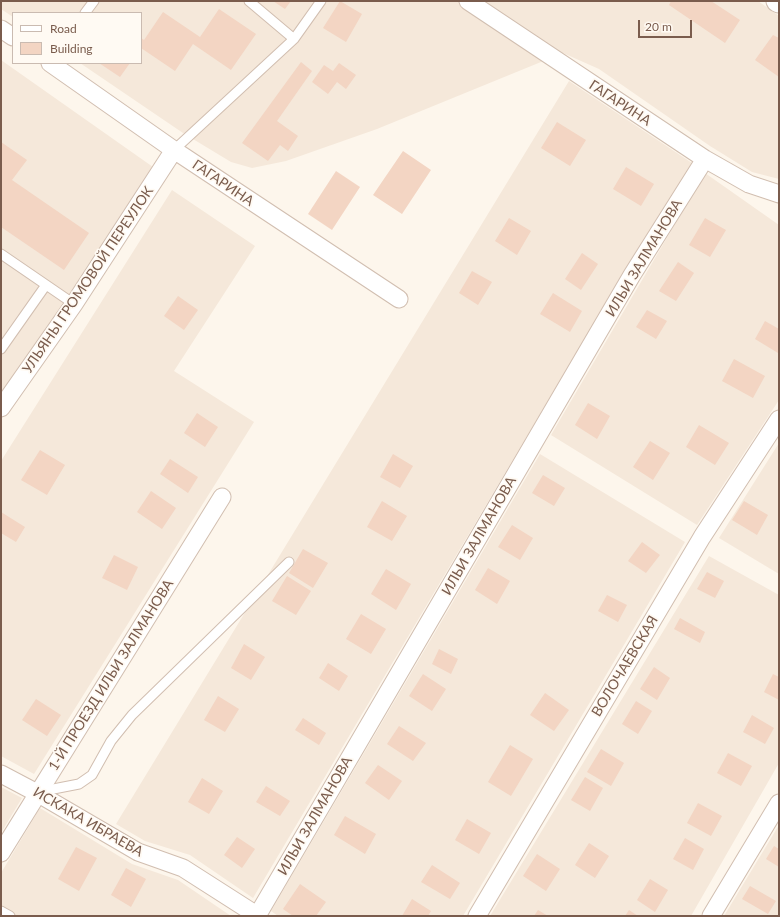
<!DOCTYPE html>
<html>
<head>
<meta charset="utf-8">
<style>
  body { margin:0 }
  #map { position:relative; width:780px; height:917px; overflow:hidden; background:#fdf6ec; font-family:Lato,sans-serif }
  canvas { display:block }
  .frame { position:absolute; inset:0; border:2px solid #7a5c4d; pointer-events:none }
  .legend { position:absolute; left:12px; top:12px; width:130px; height:52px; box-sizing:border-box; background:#fffaf3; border:1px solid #cabbb1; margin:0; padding:5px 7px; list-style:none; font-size:12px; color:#7a5c4d }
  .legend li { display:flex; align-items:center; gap:8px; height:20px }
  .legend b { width:20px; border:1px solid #cabbb1 }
  .scale { position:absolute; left:638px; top:20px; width:54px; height:18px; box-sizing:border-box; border:2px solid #7a5c4d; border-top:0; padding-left:5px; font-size:12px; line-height:14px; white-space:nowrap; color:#7a5c4d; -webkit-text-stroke:3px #fffaf3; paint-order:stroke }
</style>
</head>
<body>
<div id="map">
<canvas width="780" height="917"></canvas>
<div class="frame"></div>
<ul class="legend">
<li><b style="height:5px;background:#fff"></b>Road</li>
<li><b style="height:11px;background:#f3d5c3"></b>Building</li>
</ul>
<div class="scale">20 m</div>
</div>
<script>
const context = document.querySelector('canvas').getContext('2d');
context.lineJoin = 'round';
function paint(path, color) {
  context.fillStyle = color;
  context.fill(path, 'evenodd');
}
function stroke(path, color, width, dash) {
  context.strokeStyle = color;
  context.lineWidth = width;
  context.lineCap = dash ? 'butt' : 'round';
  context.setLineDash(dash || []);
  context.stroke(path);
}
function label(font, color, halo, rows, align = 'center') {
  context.font = font + ' Lato,sans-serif';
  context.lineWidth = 3.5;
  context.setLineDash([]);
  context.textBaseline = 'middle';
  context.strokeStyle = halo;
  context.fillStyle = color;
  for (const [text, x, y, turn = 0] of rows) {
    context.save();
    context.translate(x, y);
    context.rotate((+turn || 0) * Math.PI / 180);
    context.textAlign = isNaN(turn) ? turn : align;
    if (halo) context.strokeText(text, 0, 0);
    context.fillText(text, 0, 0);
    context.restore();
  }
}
paint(new Path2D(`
  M 1,1 L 758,1 L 779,16 L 779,179 L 752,172 L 710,146 L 599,69 L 563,53 L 377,129 L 286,161 L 252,168 L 231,162 L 183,133 L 80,63 L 141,63 L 141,13 L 13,13 L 13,17 L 1,9 Z
  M 1,60 L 153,167 L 1,413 Z
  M 569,81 L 692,163 L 626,269 L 253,898 L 190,855 L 145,841 L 116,824 Z
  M 705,173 L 779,225 L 779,400 L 697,525 L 551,435 Z
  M 172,190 L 255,246 L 174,371 L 254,422 L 34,774 L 1,756 L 1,461 Z
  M 779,443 L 779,574 L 719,538 Z
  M 540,454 L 685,542 L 463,916 L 278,916 L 271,911 Z
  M 709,556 L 779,595 L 779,763 L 691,916 L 490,916 Z
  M 1,787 L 22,798 L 1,833 Z
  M 40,808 L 132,864 L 178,880 L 231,916 L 1,916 L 1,873 Z
  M 779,825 L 779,916 L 724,916 Z`), '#f5e8da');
paint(new Path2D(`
  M 273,1 L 291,1 L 285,9 Z
  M 340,1 L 362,14 L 346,42 L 323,28 Z
  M 671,1 L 711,1 L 740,20 L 725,43 L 669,5 Z
  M 219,9 L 256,34 L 231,70 L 193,44 L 175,71 L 141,48 L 141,38 L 144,40 L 163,12 L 200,37 Z
  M 773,35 L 779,38 L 779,77 L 755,60 Z
  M 301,62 L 312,71 L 277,121 L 298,136 L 288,151 L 280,145 L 268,161 L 242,143 Z
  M 99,63 L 130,63 L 120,77 Z
  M 339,63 L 356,75 L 346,89 L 337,82 L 328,94 L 312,82 L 324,65 L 333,71 Z
  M 557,122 L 586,140 L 570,166 L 541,148 Z
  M 1,142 L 27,160 L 12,180 L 89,233 L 64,270 L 1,227 Z
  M 403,151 L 431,170 L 402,214 L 373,195 Z
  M 626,167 L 654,184 L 641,206 L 613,189 Z
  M 336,171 L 360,187 L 332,230 L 308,214 Z
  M 509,218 L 531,231 L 517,255 L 495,241 Z
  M 705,218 L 726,230 L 710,257 L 689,245 Z
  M 582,253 L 598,264 L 581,290 L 565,279 Z
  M 678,262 L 694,273 L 676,301 L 659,291 Z
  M 472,271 L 492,282 L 478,305 L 459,293 Z
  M 553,293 L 582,311 L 570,332 L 540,314 Z
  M 178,296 L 198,310 L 184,330 L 164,316 Z
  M 647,310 L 667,321 L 656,339 L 636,327 Z
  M 765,321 L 779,329 L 778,353 L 755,339 Z
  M 734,359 L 765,376 L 753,398 L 722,381 Z
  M 588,403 L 610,416 L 597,439 L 575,425 Z
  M 197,413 L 218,427 L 205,447 L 184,433 Z
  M 699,425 L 729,443 L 715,465 L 686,447 Z
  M 650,441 L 670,453 L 653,480 L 633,467 Z
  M 40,450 L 65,465 L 47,495 L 21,480 Z
  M 393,454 L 413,466 L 400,488 L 380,477 Z
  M 170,459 L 198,477 L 188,493 L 160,474 Z
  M 543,475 L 565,488 L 554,506 L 532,493 Z
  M 151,491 L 176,508 L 162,529 L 137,512 Z
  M 382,501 L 407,516 L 392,541 L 367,527 Z
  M 744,501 L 768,515 L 757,535 L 732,520 Z
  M 1,512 L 25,527 L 16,542 L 1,533 Z
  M 512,525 L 533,538 L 520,560 L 498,547 Z
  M 642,542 L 660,555 L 646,573 L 628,561 Z
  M 303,549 L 328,563 L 313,588 L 289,573 Z
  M 114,555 L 138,567 L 127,590 L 102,578 Z
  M 488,568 L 510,581 L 497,604 L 475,590 Z
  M 386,569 L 411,584 L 396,610 L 371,594 Z
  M 707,572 L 724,581 L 715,598 L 697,589 Z
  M 287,576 L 311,591 L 296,615 L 272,601 Z
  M 607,595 L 627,605 L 618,622 L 598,611 Z
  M 361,614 L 386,629 L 371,654 L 346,639 Z
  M 680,618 L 705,632 L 700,643 L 674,629 Z
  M 244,644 L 265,657 L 251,680 L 231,668 Z
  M 439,649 L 458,659 L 451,674 L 432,664 Z
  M 328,663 L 348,676 L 339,691 L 319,678 Z
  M 654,667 L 670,678 L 657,700 L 640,689 Z
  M 423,674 L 446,689 L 432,711 L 409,696 Z
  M 773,674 L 779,677 L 779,700 L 764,692 Z
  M 545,693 L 569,710 L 554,731 L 530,715 Z
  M 218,696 L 239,709 L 225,732 L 204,720 Z
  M 36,699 L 61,715 L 47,736 L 22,720 Z
  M 636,701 L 652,711 L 638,734 L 622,724 Z
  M 752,715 L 774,728 L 765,744 L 743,732 Z
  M 303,718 L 326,733 L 319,745 L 295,730 Z
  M 399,726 L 426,743 L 413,761 L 387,744 Z
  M 510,745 L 533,759 L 511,796 L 488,782 Z
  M 601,749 L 624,763 L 611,786 L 587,772 Z
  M 728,753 L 752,766 L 741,786 L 717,773 Z
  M 378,765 L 402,781 L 389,800 L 365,783 Z
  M 585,777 L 603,788 L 590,811 L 571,800 Z
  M 202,778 L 223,791 L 209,814 L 188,802 Z
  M 266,786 L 290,801 L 280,816 L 256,802 Z
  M 698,803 L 722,816 L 711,836 L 687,823 Z
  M 345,816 L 376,834 L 365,854 L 334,835 Z
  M 467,819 L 491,833 L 479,854 L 455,840 Z
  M 237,837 L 255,849 L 242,868 L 224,855 Z
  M 685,838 L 704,849 L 693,870 L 673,859 Z
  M 589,843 L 609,856 L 595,878 L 575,865 Z
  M 774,846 L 779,849 L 779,867 L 766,859 Z
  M 76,847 L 97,858 L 79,891 L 58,879 Z
  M 537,854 L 560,869 L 546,891 L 523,876 Z
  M 432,865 L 460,883 L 450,899 L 421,882 Z
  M 126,868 L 146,879 L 131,907 L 111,895 Z
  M 650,879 L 668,890 L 655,912 L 637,900 Z
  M 300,884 L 326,902 L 316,916 L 293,916 L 283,909 Z
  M 750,886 L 776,901 L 768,914 L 742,899 Z
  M 412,899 L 431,911 L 428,916 L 402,916 Z
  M 538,910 L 548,916 L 534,916 Z
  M 629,910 L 638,916 L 625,916 Z`), '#f3d5c3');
const service = new Path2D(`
  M 249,1 L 294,39
  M 85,13 L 94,1
  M 174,150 L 294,39 L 321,1
  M 1,254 L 74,304
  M 1,349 L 46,285
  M 38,792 L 79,784 L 92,775 L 111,741 L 132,715 L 289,562
  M 1,911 L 10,916`);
const minor = new Path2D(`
  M 468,1 L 705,159 L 749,184 L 779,194
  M 1,29 L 13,37
  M 50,63 L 174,150 L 399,299
  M 1,408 L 74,304 L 174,150
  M 1,774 L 37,793 L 138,852 L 183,868 L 258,916
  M 1,853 L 222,497
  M 257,916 L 632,275 L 705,159
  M 477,916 L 702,537 L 779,419
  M 711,916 L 779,803`);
const tertiary = new Path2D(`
  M 777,1 L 779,2`);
stroke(service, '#d1beb0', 11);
stroke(minor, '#d1beb0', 19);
stroke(tertiary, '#d1beb0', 23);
stroke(service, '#fff', 9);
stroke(minor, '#fff', 17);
stroke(tertiary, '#fff', 21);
label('14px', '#7a5c4d', '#fffaf3', [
  ["ГАГАРИНА",620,103,33],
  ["ГАГАРИНА",223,183,34],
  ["ИЛЬИ ЗАЛМАНОВА",644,258,-59],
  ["УЛЬЯНЫ ГРОМОВОЙ ПЕРЕУЛОК",88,280,-56],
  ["ИЛЬИ ЗАЛМАНОВА",479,536,-60],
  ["ВОЛОЧАЕВСКАЯ",625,666,-59],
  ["1-Й ПРОЕЗД ИЛЬИ ЗАЛМАНОВА",111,675,-58],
  ["ИЛЬИ ЗАЛМАНОВА",315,816,-60],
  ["ИСКАКА ИБРАЕВА",88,822,30]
]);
</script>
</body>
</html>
